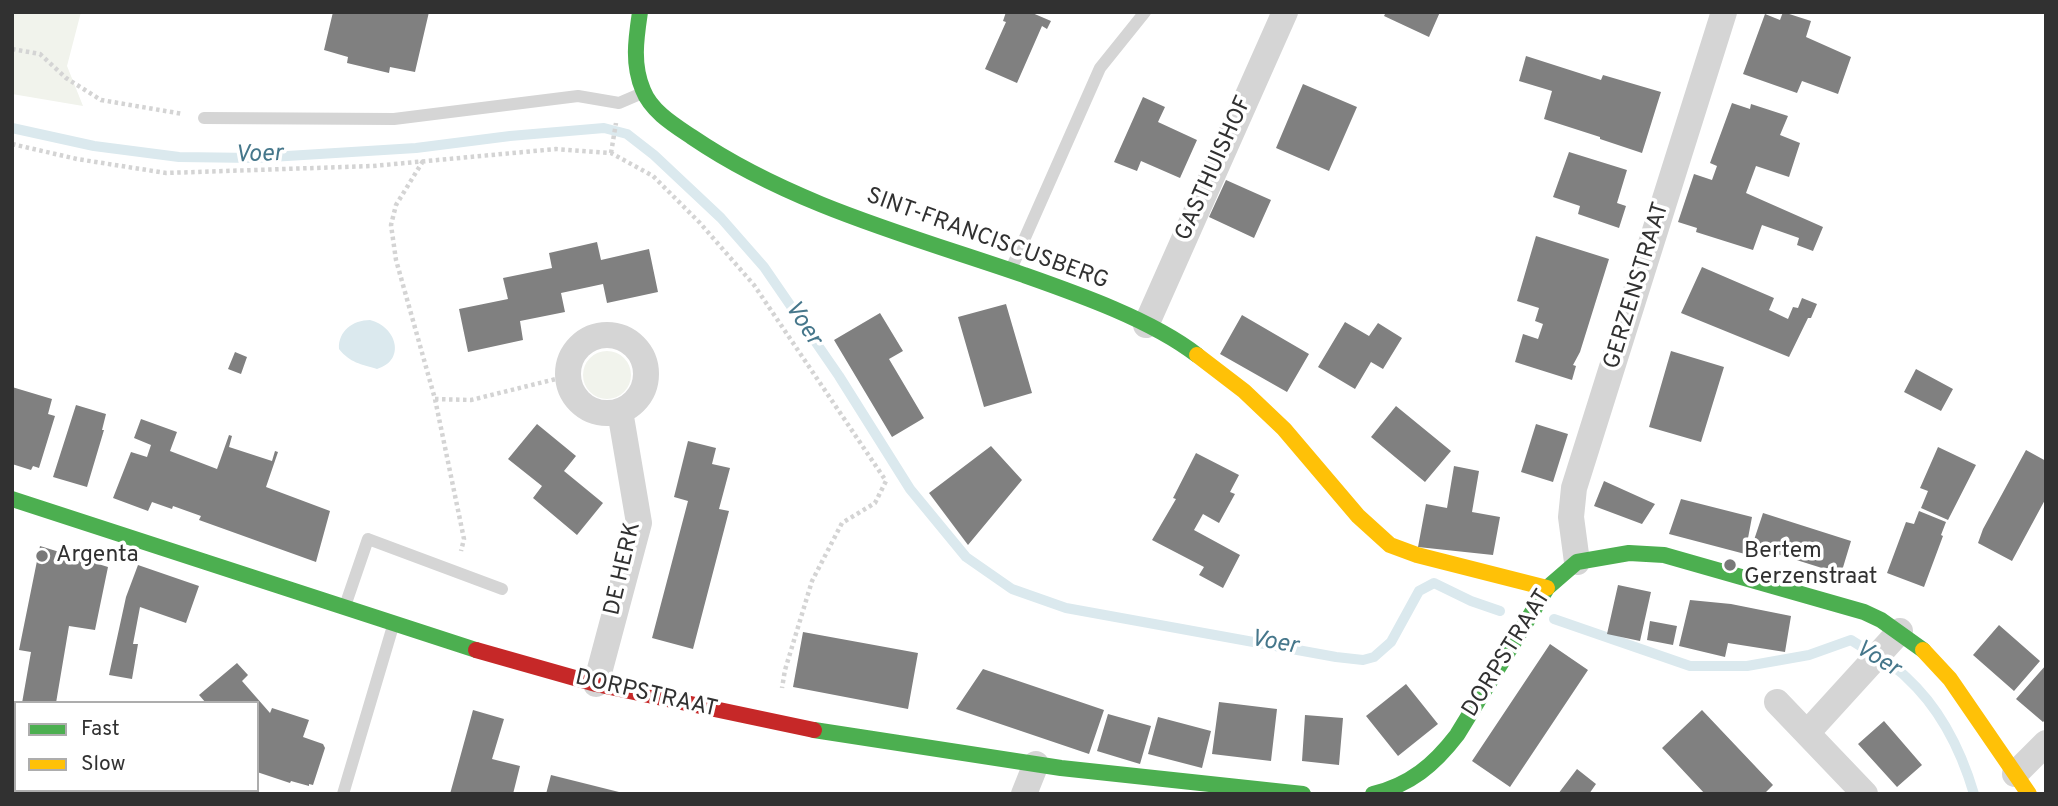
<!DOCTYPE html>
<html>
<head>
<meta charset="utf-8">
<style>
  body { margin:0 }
  #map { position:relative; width:2058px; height:806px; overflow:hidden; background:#fff; font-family:Overpass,sans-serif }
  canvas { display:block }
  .frame { position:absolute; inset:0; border:14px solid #313131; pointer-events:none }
  .legend { position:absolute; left:14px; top:701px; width:245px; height:91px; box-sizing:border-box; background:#fff; border:2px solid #adadad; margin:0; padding:9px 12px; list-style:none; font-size:21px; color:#313131 }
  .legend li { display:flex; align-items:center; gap:14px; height:35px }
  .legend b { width:35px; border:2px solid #adadad }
</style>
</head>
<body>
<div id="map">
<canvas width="2058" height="806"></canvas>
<div class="frame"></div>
<ul class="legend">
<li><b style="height:9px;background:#4caf50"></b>Fast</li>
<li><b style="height:9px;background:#ffc107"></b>Slow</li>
</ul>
</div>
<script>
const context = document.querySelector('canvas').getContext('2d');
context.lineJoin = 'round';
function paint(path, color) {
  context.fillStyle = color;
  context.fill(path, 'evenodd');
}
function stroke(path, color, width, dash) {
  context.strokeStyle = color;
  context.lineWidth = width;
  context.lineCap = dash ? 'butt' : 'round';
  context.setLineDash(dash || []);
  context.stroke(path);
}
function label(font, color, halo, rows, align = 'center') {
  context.font = font + ' Overpass,sans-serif';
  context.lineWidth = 7;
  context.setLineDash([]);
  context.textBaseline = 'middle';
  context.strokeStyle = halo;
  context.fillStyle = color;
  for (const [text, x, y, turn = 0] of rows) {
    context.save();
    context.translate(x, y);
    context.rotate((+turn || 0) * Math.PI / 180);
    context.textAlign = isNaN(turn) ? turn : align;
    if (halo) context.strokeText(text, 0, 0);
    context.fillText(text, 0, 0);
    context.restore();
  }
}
paint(new Path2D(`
  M 12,12 L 81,12 L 67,66 L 83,106 L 12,94 Z
  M583 375a24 24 0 1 1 48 0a24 24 0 1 1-48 0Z`), '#f1f3ec');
paint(new Path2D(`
  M 370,320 C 396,326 407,360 377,369 C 361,364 350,363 339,349 C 338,331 353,320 370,320 Z`), '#dbe9ee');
stroke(new Path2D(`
  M 12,128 L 94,146 L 179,157 L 255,158 L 416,148 L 510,136 L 604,128 L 627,134 L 654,155 L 721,218 L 764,267 L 839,376 L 910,489 L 966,557 L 1012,589 L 1066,608 L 1336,657 L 1363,660 L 1374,657 L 1391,642 L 1419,591 L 1434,583 L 1471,601 L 1500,611
  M 1554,619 L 1690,666 L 1747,666 L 1809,655 L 1851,640 C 1869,652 1891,662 1906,677 C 1940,708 1961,750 1974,794`), '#dbe9ee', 10);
paint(new Path2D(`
  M 333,12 L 429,12 L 415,72 L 390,67 L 389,73 L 347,63 L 348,57 L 324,50 Z
  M 1006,12 L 1030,12 L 1051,21 L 1047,29 L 1042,26 L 1017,83 L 985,69 L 1006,22 L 1003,21 Z
  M 1386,12 L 1440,12 L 1429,37 L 1384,16 Z
  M 1783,12 L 1811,21 L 1806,37 L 1851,57 L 1838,94 L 1802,81 L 1797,93 L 1743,74 L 1765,14 L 1780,20 Z
  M 1526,56 L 1601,80 L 1603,75 L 1661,92 L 1642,153 L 1600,139 L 1600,137 L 1544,119 L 1552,91 L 1519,81 Z
  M 1303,84 L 1357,107 L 1329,171 L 1276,148 Z
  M 1143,97 L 1165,107 L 1158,122 L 1197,140 L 1180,178 L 1141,161 L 1137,171 L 1114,162 Z
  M 1732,103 L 1750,109 L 1751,104 L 1788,116 L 1780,135 L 1800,143 L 1789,177 L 1756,166 L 1746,193 L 1823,227 L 1813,251 L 1797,245 L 1799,238 L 1762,225 L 1753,250 L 1696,232 L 1697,228 L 1678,222 L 1694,174 L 1712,180 L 1717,166 L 1710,163 Z
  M 1569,152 L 1627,170 L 1617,203 L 1626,206 L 1619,228 L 1578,214 L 1580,206 L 1553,197 Z
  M 1226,180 L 1271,200 L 1254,238 L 1209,217 Z
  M 1536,236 L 1609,259 L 1580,352 L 1573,365 L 1576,366 L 1572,380 L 1515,362 L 1523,334 L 1538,339 L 1543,324 L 1535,321 L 1539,308 L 1517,301 Z
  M 597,242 L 601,260 L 649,249 L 658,292 L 607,303 L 603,284 L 561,293 L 565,312 L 520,321 L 523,340 L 468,352 L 459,309 L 508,299 L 503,278 L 552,268 L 549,253 Z
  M 1702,267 L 1774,298 L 1769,310 L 1788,319 L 1793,307 L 1798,308 L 1802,298 L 1817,304 L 1811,318 L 1808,318 L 1789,357 L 1681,313 Z
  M 1006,304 L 1032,393 L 984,407 L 958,317 Z
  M 880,313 L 903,351 L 889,359 L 924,418 L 892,437 L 834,340 Z
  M 1242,315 L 1309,354 L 1287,392 L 1220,354 Z
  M 1345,322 L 1369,336 L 1378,323 L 1402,338 L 1383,369 L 1371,362 L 1355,389 L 1318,367 Z
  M 1671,351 L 1724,367 L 1701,442 L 1649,427 Z
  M 235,352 L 247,357 L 241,374 L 228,369 Z
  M 1916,369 L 1953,389 L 1941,411 L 1904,392 Z
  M 12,387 L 52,399 L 48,414 L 55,416 L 39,468 L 33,466 L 31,470 L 12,464 Z
  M 76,405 L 106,414 L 102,430 L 104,430 L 87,487 L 53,477 Z
  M 1396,406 L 1451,451 L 1425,482 L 1371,437 Z
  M 141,419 L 177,432 L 170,451 L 217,469 L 229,435 L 232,436 L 229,447 L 272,461 L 275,451 L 278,452 L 266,487 L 330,511 L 316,562 L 199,520 L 201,516 L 173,506 L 172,509 L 152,502 L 148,511 L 113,498 L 131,452 L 147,457 L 151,445 L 134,438 Z
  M 537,424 L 576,456 L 564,471 L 603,503 L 577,535 L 533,498 L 542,486 L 508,459 Z
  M 1536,424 L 1568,434 L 1553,482 L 1521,472 Z
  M 688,441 L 716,448 L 712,464 L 730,468 L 719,509 L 729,511 L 693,649 L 652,638 L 688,501 L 674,497 Z
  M 991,446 L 1022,480 L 968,545 L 929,493 Z
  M 1938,447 L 1976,465 L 1948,520 L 1921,508 L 1928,491 L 1920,488 Z
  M 2026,450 L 2046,461 L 2046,498 L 2012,561 L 1978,543 L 1983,529 Z
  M 1196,453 L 1239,475 L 1230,492 L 1235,494 L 1219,523 L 1203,514 L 1194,530 L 1240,555 L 1223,588 L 1199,575 L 1204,567 L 1152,540 L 1176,499 L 1173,498 Z
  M 1454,466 L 1479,471 L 1472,512 L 1500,517 L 1493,555 L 1418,547 L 1426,504 L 1447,508 Z
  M 1604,481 L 1655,504 L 1642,524 L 1594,506 Z
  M 1681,499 L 1752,517 L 1745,554 L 1669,534 Z
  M 1919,511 L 1946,522 L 1941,535 L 1943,536 L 1924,587 L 1887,573 L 1906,522 L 1914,524 Z
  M 1763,513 L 1851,541 L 1841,574 L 1752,546 Z
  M 40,546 L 108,567 L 95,630 L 69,626 L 56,703 L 22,703 L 31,652 L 19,650 Z
  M 138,565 L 199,586 L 186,623 L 140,607 L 133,644 L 138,644 L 132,679 L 109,675 L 126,597 Z
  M 1618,585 L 1651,592 L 1640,641 L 1607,634 Z
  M 1690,600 L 1731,604 L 1791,616 L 1785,652 L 1728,643 L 1725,657 L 1679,646 Z
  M 1650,621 L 1677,626 L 1673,645 L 1647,640 Z
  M 1999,625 L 2040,661 L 2014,691 L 1973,655 Z
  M 803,632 L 918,653 L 908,709 L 793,687 Z
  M 1550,644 L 1588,670 L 1510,787 L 1472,761 Z
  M 237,663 L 248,675 L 242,681 L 270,713 L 272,708 L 309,720 L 303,737 L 323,744 L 325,748 L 313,785 L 309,784 L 309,786 L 291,781 L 290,783 L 257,772 L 257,703 L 206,703 L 199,695 Z
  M 2046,665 L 2046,719 L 2043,722 L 2016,699 Z
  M 983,669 L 1104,710 L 1089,754 L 956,709 Z
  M 1406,684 L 1438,724 L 1398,756 L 1366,716 Z
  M 1219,702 L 1277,709 L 1271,761 L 1212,754 Z
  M 473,710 L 504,719 L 492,759 L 520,766 L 513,794 L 450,794 Z
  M 1702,710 L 1773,785 L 1764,794 L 1705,794 L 1662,748 Z
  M 1108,714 L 1151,726 L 1140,764 L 1097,751 Z
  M 1305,715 L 1343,718 L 1339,765 L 1302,761 Z
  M 1158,717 L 1211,731 L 1202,768 L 1148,754 Z
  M 1884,721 L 1922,765 L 1897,787 L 1858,744 Z
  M 1577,769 L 1596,784 L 1589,794 L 1558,794 Z
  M 551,775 L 623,793 L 623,794 L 546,794 Z
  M 51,790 L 120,790 L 119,794 L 50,794 Z`), '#808080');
stroke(new Path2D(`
  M 12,49 L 40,54 L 66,78 L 101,100 L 183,114
  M 12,144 L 77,159 L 166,173 L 373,166 L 556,149 L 611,153 L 653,176 L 700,223 L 754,285 L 886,481 L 875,503 L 842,523 L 812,581 L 785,670 L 782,688
  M 611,153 L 616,123
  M 423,161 L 396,205 L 391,225 L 396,260 L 435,399 L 464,539 L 461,551
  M 435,399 L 471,400 L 568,376`), '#d4d4d4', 4.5, [3.5, 3.5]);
stroke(new Path2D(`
  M 204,118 L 394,119 L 578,96 L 619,103 L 640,94
  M 1012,267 L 1100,68 L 1145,12
  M 345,606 L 368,539 L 502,589
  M 343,794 L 393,626`), '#d5d5d5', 12);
stroke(new Path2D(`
  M 1146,325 L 1285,12
  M568 374a39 39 0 1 1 78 0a39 39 0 1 1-78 0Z
  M 1577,562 L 1571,517 L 1574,488 L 1724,12
  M 596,684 L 639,523 L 620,411
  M 1777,702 L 1865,794
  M 1807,733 L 1900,631
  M 2015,774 L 2046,743
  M 1024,794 L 1036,764`), '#d5d5d5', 26);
stroke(new Path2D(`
  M 640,12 C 636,39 632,64 643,90 C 651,111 674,125 692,137 C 792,205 911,236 1024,275 C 1078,294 1152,320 1197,355
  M 12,499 L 476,650
  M 814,730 L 1061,768 L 1303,794
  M 1373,794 C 1410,785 1434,765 1457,735 L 1547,588 L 1577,562 L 1629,553 L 1664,555 L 1864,612 L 1881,620 L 1923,650`), '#4caf50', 16);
stroke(new Path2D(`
  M 1197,355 L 1244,391 L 1284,429 L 1358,516 L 1390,545 L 1417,555 L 1547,588
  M 1923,650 L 1950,679 L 2029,794`), '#ffc107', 16);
stroke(new Path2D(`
  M 476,650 L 596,684 L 814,730`), '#c62828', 16);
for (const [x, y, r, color] of [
  [42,556,7,"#797979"],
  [1730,565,7,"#797979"]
]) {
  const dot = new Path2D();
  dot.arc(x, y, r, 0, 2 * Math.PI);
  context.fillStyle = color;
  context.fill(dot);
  stroke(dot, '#fff', 2.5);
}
label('23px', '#313131', '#fff', [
  ["GASTHUISHOF",1215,169,-66],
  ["SINT-FRANCISCUSBERG",987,240,20],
  ["GERZENSTRAAT",1638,286,-73],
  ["DE HERK",624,569,-77],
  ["DORPSTRAAT",1508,654,-58],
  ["DORPSTRAAT",646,695,13]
]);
label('23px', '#313131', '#fff', [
  ["Bertem",1744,552],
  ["Gerzenstraat",1744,578],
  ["Argenta",56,556]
], 'left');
label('italic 24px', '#46778b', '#fff', [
  ["Voer",259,156,-2],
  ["Voer",802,324,57],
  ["Voer",1274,644,10],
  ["Voer",1877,660,31]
]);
</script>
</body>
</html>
